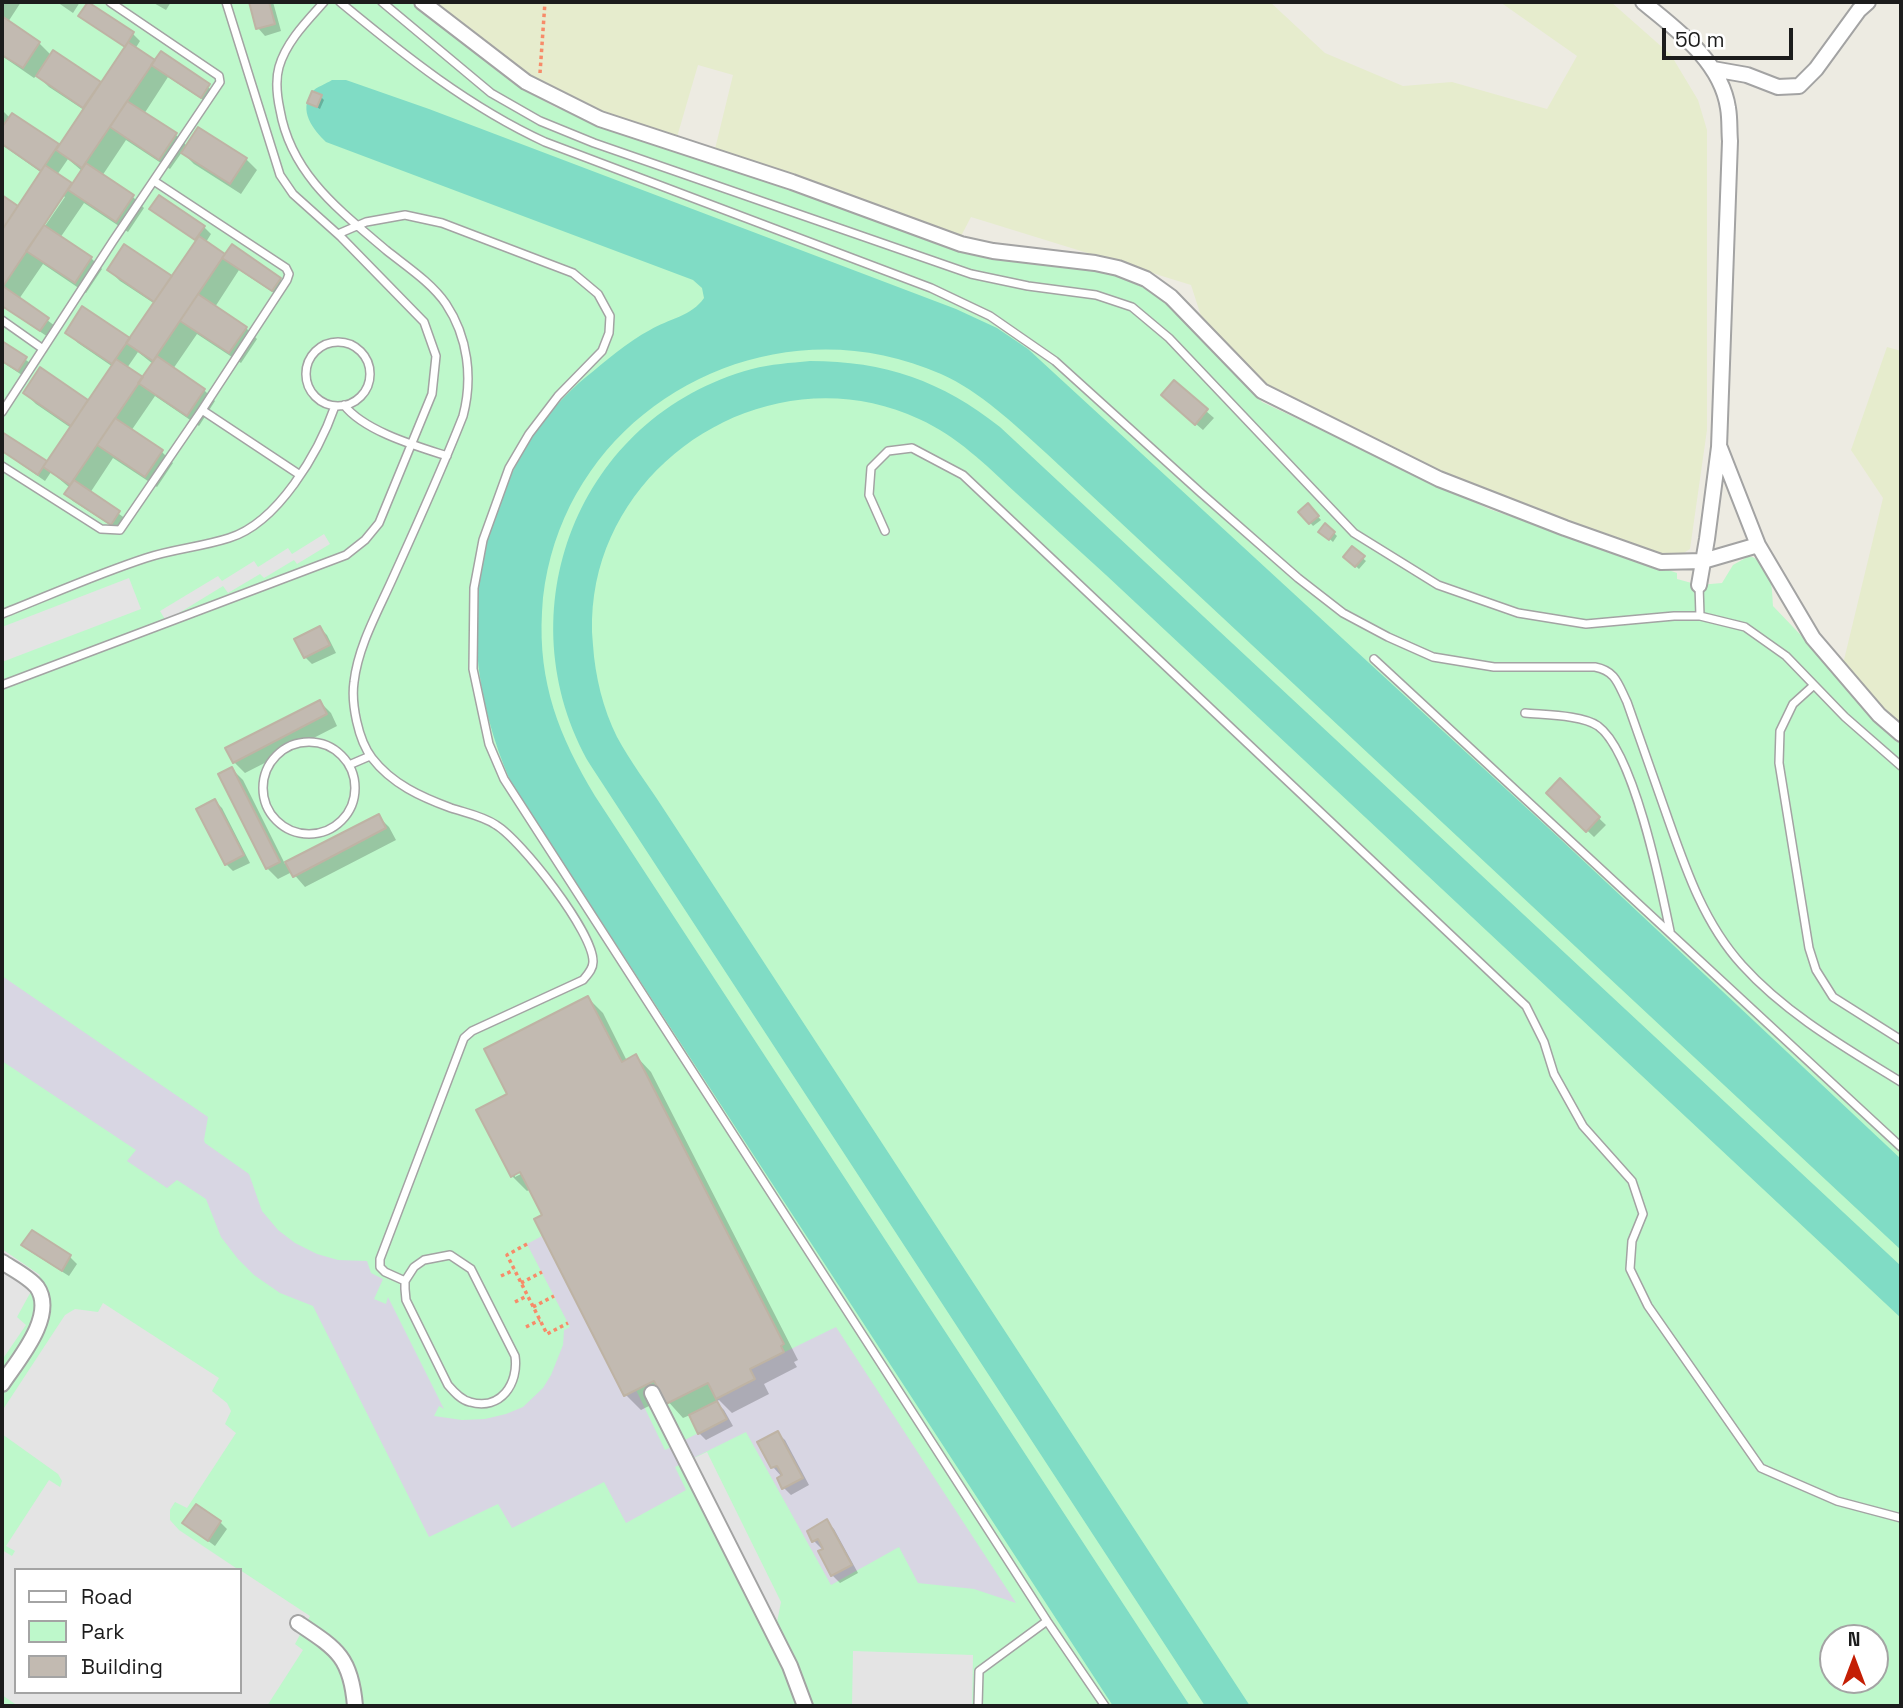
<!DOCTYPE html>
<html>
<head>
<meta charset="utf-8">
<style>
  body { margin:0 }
  #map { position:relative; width:1903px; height:1708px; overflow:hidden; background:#edebe2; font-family:"Space Grotesk",sans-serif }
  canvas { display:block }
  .frame { position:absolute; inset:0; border:4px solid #1c1c1c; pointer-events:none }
  .legend { position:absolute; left:14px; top:1568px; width:228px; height:126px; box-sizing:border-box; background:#fff; border:2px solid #a4a4a4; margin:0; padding:9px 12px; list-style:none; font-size:21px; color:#1c1c1c }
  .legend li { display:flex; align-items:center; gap:14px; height:35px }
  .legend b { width:35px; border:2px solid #a4a4a4 }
  .north { position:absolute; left:1819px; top:1624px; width:70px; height:70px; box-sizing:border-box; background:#fff; border:2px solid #a4a4a4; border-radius:50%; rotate:0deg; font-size:19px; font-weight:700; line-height:28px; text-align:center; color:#1c1c1c }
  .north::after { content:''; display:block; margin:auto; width:24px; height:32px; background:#c41e04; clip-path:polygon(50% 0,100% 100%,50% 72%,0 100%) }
  .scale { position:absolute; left:1662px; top:28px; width:131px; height:32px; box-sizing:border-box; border:4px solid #1c1c1c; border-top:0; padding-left:9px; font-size:21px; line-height:24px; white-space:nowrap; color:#1c1c1c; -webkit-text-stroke:5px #fff; paint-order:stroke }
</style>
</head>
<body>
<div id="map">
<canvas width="1903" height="1708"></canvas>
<div class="frame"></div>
<ul class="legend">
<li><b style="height:9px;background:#fff"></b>Road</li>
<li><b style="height:19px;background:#bef8cb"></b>Park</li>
<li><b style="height:19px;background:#c2bab1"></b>Building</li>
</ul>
<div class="north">N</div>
<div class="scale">50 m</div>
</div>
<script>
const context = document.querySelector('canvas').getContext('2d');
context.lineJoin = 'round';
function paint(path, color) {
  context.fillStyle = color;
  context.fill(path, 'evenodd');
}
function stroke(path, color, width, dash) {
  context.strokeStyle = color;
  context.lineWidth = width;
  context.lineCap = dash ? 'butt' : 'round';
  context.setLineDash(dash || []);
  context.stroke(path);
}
paint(new Path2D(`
  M 432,2 L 1270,2 L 1325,53 L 1403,86 L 1452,82 L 1547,109 L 1577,56 L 1500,2 L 1611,2 L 1671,55 L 1698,100 L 1707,130 L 1707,430 L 1690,549 L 1682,554 L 1664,556 L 1576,527 L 1490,493 L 1350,431 L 1266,388 L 1203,322 L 1191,285 L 971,217 L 960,238 L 715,149 L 733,75 L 698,65 L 677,137 L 602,114 L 523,73 Z
  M 1887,347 L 1901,351 L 1901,726 L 1882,710 L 1843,664 L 1883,498 L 1851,450 Z`), '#e6eccd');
paint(new Path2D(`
  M 2,2 L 410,2 L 514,84 L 555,107 L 627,134 L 950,246 L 1009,260 L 1069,266 L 1116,274 L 1154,293 L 1180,314 L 1262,402 L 1489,509 L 1677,573 L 1677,579 L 1699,585 L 1722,583 L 1733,565 L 1749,556 C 1772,562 1772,586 1773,606 L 1901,740 L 1901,1706 L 2,1706 ZM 16,1570 L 240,1570 L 240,1692 L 16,1692 ZM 1833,1638 L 1875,1638 L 1875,1680 L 1833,1680 Z`), '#bef8cb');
paint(new Path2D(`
  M 332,80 L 346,80 L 429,109 L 956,309 L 997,328 L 1028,349 L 1557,836 L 1901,1159 L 1901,1250 L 1046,453 C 1014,424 981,392 941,374 C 763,295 554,415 542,612 C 538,683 559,736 595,796 L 1190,1706 L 1113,1706 L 511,783 C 493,741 480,696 477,650 C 470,553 509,440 586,377 C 606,361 627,342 650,330 C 668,319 692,316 704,298 L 702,288 L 693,280 L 326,142 C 313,129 298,111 312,92 C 316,87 326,84 332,80 Z
  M 810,361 C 885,361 942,381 1000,427 L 1901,1266 L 1901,1318 L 1106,575 C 1076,548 1046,520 1016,493 C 986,465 957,436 919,419 C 764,347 578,473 593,645 C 595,676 603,709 617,737 C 630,761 648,785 663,808 L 1250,1706 L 1205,1706 L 591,766 C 502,613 578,416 752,369 C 771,364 790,363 810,361 Z`), '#80dcc5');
paint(new Path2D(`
  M 324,534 L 330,544 L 297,564 L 294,560 L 264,578 L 260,574 L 228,593 L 223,586 L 166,621 L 160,611 L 218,576 L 222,581 L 254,561 L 258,567 L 288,548 L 292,554 Z
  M 129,578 L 141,609 L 2,662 L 2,627 Z
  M 2,1249 L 40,1275 L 17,1317 L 26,1325 L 2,1360 Z
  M 103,1303 L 219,1378 L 212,1391 L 227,1403 L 231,1411 L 225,1424 L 236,1433 L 187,1508 L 175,1502 L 170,1510 L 170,1520 L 179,1530 L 239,1570 L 16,1570 L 16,1692 L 240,1692 L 240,1570 L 310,1616 L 295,1644 L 303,1650 L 267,1706 L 18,1706 L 2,1695 L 2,1550 L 12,1556 L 15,1551 L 6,1546 L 49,1480 L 60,1487 L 62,1481 L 58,1474 L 2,1434 L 2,1411 L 65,1315 L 75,1309 L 98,1312 Z
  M 707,1452 L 781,1602 L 777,1622 L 694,1458 Z
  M 853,1651 L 973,1655 L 972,1706 L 852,1706 Z`), '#e4e4e4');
paint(new Path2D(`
  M 2,976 L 208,1117 L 204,1140 L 205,1143 L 249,1174 L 262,1211 L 278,1230 L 295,1243 L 317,1254 L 338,1260 L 367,1261 L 371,1273 L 383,1279 L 374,1299 L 386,1304 L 388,1297 L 444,1409 L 439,1406 L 434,1416 L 462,1420 L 485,1419 L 506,1414 L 523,1407 L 543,1388 L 551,1375 L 563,1345 L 564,1330 L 570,1327 L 527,1244 L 542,1236 L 624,1396 L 636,1390 L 665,1450 L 726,1419 L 716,1399 L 755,1379 L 750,1369 L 836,1327 L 1016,1603 L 974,1589 L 918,1583 L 899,1547 L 831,1585 L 746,1432 L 675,1467 L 686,1490 L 626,1523 L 604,1482 L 512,1528 L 498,1504 L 429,1537 L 313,1306 L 280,1293 L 254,1275 L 238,1259 L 221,1237 L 206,1199 L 177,1180 L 167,1188 L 127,1161 L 136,1150 L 2,1061 Z`), '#d8d6e3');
paint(new Path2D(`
  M 2,2 L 21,2 L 8,22 L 39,43 L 52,56 L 101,85 L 126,48 L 81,16 L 88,4 L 133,34 L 140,41 L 135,49 L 155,62 L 161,54 L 216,93 L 209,104 L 168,77 L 144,114 L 175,134 L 187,146 L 246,159 L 257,170 L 241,194 L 194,164 L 182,152 L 170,169 L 126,140 L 102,176 L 133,197 L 144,208 L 128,232 L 84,203 L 60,238 L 91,258 L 102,269 L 86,293 L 43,264 L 19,299 L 55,326 L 48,337 L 2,306 L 2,198 L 18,209 L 42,173 L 2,145 L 2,110 L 10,118 L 12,115 L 60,147 L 84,110 L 49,87 L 37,75 L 34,78 L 2,56 ZM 68,159 L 82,171 L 73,186 L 57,175 ZM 62,195 L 65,197 L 45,226 L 41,226 Z
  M 57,2 L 80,2 L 73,13 Z
  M 152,2 L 171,2 L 166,10 Z
  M 251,2 L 273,2 L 281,31 L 265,36 L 258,28 Z
  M 321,97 L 324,100 L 320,109 L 309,103 Z
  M 151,209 L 204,227 L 211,234 L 206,242 L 224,255 L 280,279 L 287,286 L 280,297 L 239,270 L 215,307 L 246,328 L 257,339 L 241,363 L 197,334 L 173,369 L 204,390 L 215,401 L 199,426 L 155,396 L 131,431 L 162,452 L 173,463 L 157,487 L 113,458 L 90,493 L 126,519 L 119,531 L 73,501 L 66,494 L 70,488 L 51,472 L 45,481 L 2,451 L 2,434 L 47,464 L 71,428 L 36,404 L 25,393 L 41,370 L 89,402 L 113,367 L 78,343 L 67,332 L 129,339 L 155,304 L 120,281 L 109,270 L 172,278 L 197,242 ZM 138,352 L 153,364 L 142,378 L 127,368 Z
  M 2,343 L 33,365 L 25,377 L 2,362 Z
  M 1174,383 L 1214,418 L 1203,430 L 1170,402 Z
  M 1308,506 L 1321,520 L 1313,526 L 1301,512 Z
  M 1321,531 L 1334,533 L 1337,536 L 1333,542 Z
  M 1352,549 L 1366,561 L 1359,569 L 1346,557 Z
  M 320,628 L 327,635 L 336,653 L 312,664 L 305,657 Z
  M 320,702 L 331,713 L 337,726 L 245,773 L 234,762 Z
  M 232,769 L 243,780 L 285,864 L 378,816 L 389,827 L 396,840 L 305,887 L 292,872 L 278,879 L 267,868 Z
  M 1560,781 L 1606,825 L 1594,837 L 1548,793 Z
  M 215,801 L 222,808 L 250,863 L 233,871 L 226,864 Z
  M 588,998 L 603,1013 L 627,1061 L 636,1056 L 651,1072 L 798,1360 L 794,1362 L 797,1367 L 764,1384 L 769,1394 L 732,1413 L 719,1400 L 716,1402 L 724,1410 L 733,1426 L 706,1440 L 699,1433 L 690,1415 L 683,1418 L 665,1398 L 641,1410 L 626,1395 L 531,1189 L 527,1191 L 512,1176 L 509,1095 ZM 529,1170 L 515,1177 L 515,1173 Z
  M 32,1232 L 70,1257 L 77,1264 L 69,1276 L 31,1252 L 24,1245 Z
  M 777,1433 L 785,1440 L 809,1485 L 791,1495 L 784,1488 L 782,1477 L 773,1467 L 760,1442 Z
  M 220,1522 L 227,1529 L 215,1546 L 184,1523 Z
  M 827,1522 L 834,1529 L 858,1573 L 840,1583 L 832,1575 L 820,1552 L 823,1550 L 814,1541 Z`), '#0003');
const building = new Path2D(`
  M 88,2 L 134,32 L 125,47 L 78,16 Z
  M 249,2 L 269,2 L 275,24 L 256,29 Z
  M 2,16 L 40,42 L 23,68 L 2,55 Z
  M 128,42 L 155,60 L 82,168 L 56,150 Z
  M 53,50 L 101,82 L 83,108 L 36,76 Z
  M 161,51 L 210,84 L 201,98 L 151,65 Z
  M 312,91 L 322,95 L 317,107 L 307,103 Z
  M 127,101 L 177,133 L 159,160 L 110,127 Z
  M 12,113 L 59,144 L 41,171 L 2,144 L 2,127 Z
  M 198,127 L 247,158 L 230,184 L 181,153 Z
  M 86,163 L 134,195 L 116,222 L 68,190 Z
  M 45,165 L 72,183 L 2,288 L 2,230 Z
  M 2,195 L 18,206 L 2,230 Z
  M 159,195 L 205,226 L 195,240 L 149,209 Z
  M 44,225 L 92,257 L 75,283 L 26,251 Z
  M 199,236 L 225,254 L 153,361 L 126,343 Z
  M 124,244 L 172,276 L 154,302 L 107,270 Z
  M 232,244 L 281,278 L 272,291 L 222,258 Z
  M 3,286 L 49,318 L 40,331 L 2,306 Z
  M 198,294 L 247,327 L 229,353 L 180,321 Z
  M 82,306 L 130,338 L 112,364 L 65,333 Z
  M 2,341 L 27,357 L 18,371 L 2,361 Z
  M 157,356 L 205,389 L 187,416 L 138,383 Z
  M 116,359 L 143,377 L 70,485 L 43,467 Z
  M 40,367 L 88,400 L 71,426 L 23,393 Z
  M 1174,380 L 1208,409 L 1195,425 L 1161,395 Z
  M 115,418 L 163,450 L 145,477 L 97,445 Z
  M 2,432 L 47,461 L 38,475 L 2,451 Z
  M 74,480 L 120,511 L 111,525 L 64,494 Z
  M 1308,503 L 1319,516 L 1309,524 L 1298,512 Z
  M 1325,523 L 1335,532 L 1329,540 L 1318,532 Z
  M 1352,546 L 1365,556 L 1355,567 L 1343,557 Z
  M 320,626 L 330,645 L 304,658 L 294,639 Z
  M 320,700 L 327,714 L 233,763 L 225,748 Z
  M 232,767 L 280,862 L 266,869 L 218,774 Z
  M 1560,778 L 1600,817 L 1586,832 L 1546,793 Z
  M 215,799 L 244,855 L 225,865 L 196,809 Z
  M 379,814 L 386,828 L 293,877 L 285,862 Z
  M 588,996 L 622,1062 L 636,1054 L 784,1344 L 781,1346 L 784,1352 L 750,1369 L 755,1379 L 716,1399 L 708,1383 L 666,1404 L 654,1381 L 624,1396 L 534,1219 L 542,1215 L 520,1172 L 511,1177 L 476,1110 L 507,1094 L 484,1049 Z
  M 32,1230 L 71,1255 L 62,1271 L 21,1245 Z
  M 717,1401 L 727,1419 L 698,1434 L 689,1415 Z
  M 778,1431 L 803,1478 L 782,1489 L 777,1478 L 782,1475 L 777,1466 L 771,1468 L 757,1442 Z
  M 196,1504 L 221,1521 L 208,1541 L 182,1523 Z
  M 827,1519 L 852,1565 L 831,1576 L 818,1551 L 823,1549 L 818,1539 L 812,1542 L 807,1531 Z`);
paint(building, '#c2bab1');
stroke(building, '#beb3a4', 2);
const service = new Path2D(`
  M 324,2 C 307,21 286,42 279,67 C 275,81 277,96 280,110 C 291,174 339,210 386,250 C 406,266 432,283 446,304 C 468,337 473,378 463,416 C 441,472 416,527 391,582 C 377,613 358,647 354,682 C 351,703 358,740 372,758 C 392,784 421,797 451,808 C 466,813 483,816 496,825 C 521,840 594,933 593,962 C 593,969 588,974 583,980 L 472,1031 L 464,1038 L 380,1259 L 380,1267 L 385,1272 L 405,1281
  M 340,2 C 404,55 469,107 545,142 L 931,288 L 990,316 L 1055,361 L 1201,493 L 1298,578 L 1343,613 L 1388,637 L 1433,657 L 1494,667 L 1595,667 C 1616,671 1618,684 1627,702 C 1640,739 1653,776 1666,813 C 1685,867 1703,922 1742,965 C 1786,1014 1846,1048 1901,1082
  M 382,2 L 491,93 L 540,121 L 594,143 L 971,274 L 1028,286 L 1096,295 L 1132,307 L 1169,338 L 1354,533 L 1438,585 L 1518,613 L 1586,624 L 1674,616 L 1700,616 L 1699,585
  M 338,234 L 366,222 L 405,215 L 442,223 L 573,273 L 598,294 L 610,316 L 609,333 L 602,351 L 558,396 L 529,434 L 509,468 L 483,540 L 474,588 L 473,669 L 489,744 L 504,779 L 1047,1621 L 1105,1706
  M 2,320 L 43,349
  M306 374a32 32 0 1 1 64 0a32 32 0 1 1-64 0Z
  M 344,405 C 364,431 416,446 447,456
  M 202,410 L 300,475
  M 2,412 L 113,241 L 220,82 L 219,76 L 110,2
  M 2,466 L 101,529 L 120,530 L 202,410 L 287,280 L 289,274 L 286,268 L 154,181
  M 885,531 L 869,495 L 871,468 L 888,451 L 912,448 L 963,475 L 1526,1006 L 1544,1042 L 1554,1074 L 1583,1126 L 1632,1181 L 1643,1214 L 1632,1241 L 1630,1269 L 1648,1306 L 1761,1468 L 1837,1501 L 1901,1518
  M 2,614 C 50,595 97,574 146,558 C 173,549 201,547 229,538 C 278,523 319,452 335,406
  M 1700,616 L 1745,627 L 1786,656 L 1845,717 L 1901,766
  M 1374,659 L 1901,1147
  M 2,685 L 346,555 L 365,540 L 379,523 L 432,394 L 436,356 L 424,322 L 341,237 L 293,194 L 280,175 L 226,2
  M 1814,685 L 1793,704 L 1780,731 L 1779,763 L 1809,948 L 1816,970 L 1833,997 L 1901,1040
  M 1525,713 C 1545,715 1582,715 1598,726 C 1634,752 1661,887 1670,931
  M263 788a46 46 0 1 1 92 0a46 46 0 1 1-92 0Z
  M 349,765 L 370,756
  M 450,1255 L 471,1269 L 515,1356 C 519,1383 501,1411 470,1402 C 461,1400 454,1392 448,1385 L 406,1300 L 405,1289 L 405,1281 L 414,1267 L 424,1260 Z
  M 978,1706 L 979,1671 L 1047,1621`);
const minor = new Path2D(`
  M 422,2 L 526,82 L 600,119 L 792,182 L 961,244 L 993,251 L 1095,263 L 1118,268 L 1146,279 L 1171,297 L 1262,391 L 1439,479 L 1565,528 L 1661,562 L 1703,561 L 1758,545
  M 1643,2 C 1677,30 1721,61 1728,108 C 1730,119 1729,130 1730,141 L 1719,447 L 1707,539 L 1699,585
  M 1713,69 L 1747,75 L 1778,87 L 1799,86 L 1816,69 L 1859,10 L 1868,2
  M 1720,448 L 1758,545 L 1813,638 L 1879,715 L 1901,734
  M 2,1262 C 13,1269 29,1277 37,1287 C 57,1316 17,1361 2,1384
  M 652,1393 L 790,1666 L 805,1706
  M 298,1623 C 337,1649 351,1657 355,1706`);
stroke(service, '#a3a3a3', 10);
stroke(minor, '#a3a3a3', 18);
stroke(new Path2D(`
  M 540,73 L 545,2
  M 527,1244 L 507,1255 L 547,1334 L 568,1323
  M 501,1276 L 514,1270
  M 521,1283 L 542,1272
  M 515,1302 L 527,1296
  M 533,1307 L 554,1296
  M 526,1327 L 540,1320`), '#f78b69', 3.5, [3.5, 3.5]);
stroke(service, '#fff', 7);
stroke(minor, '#fff', 14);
</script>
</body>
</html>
